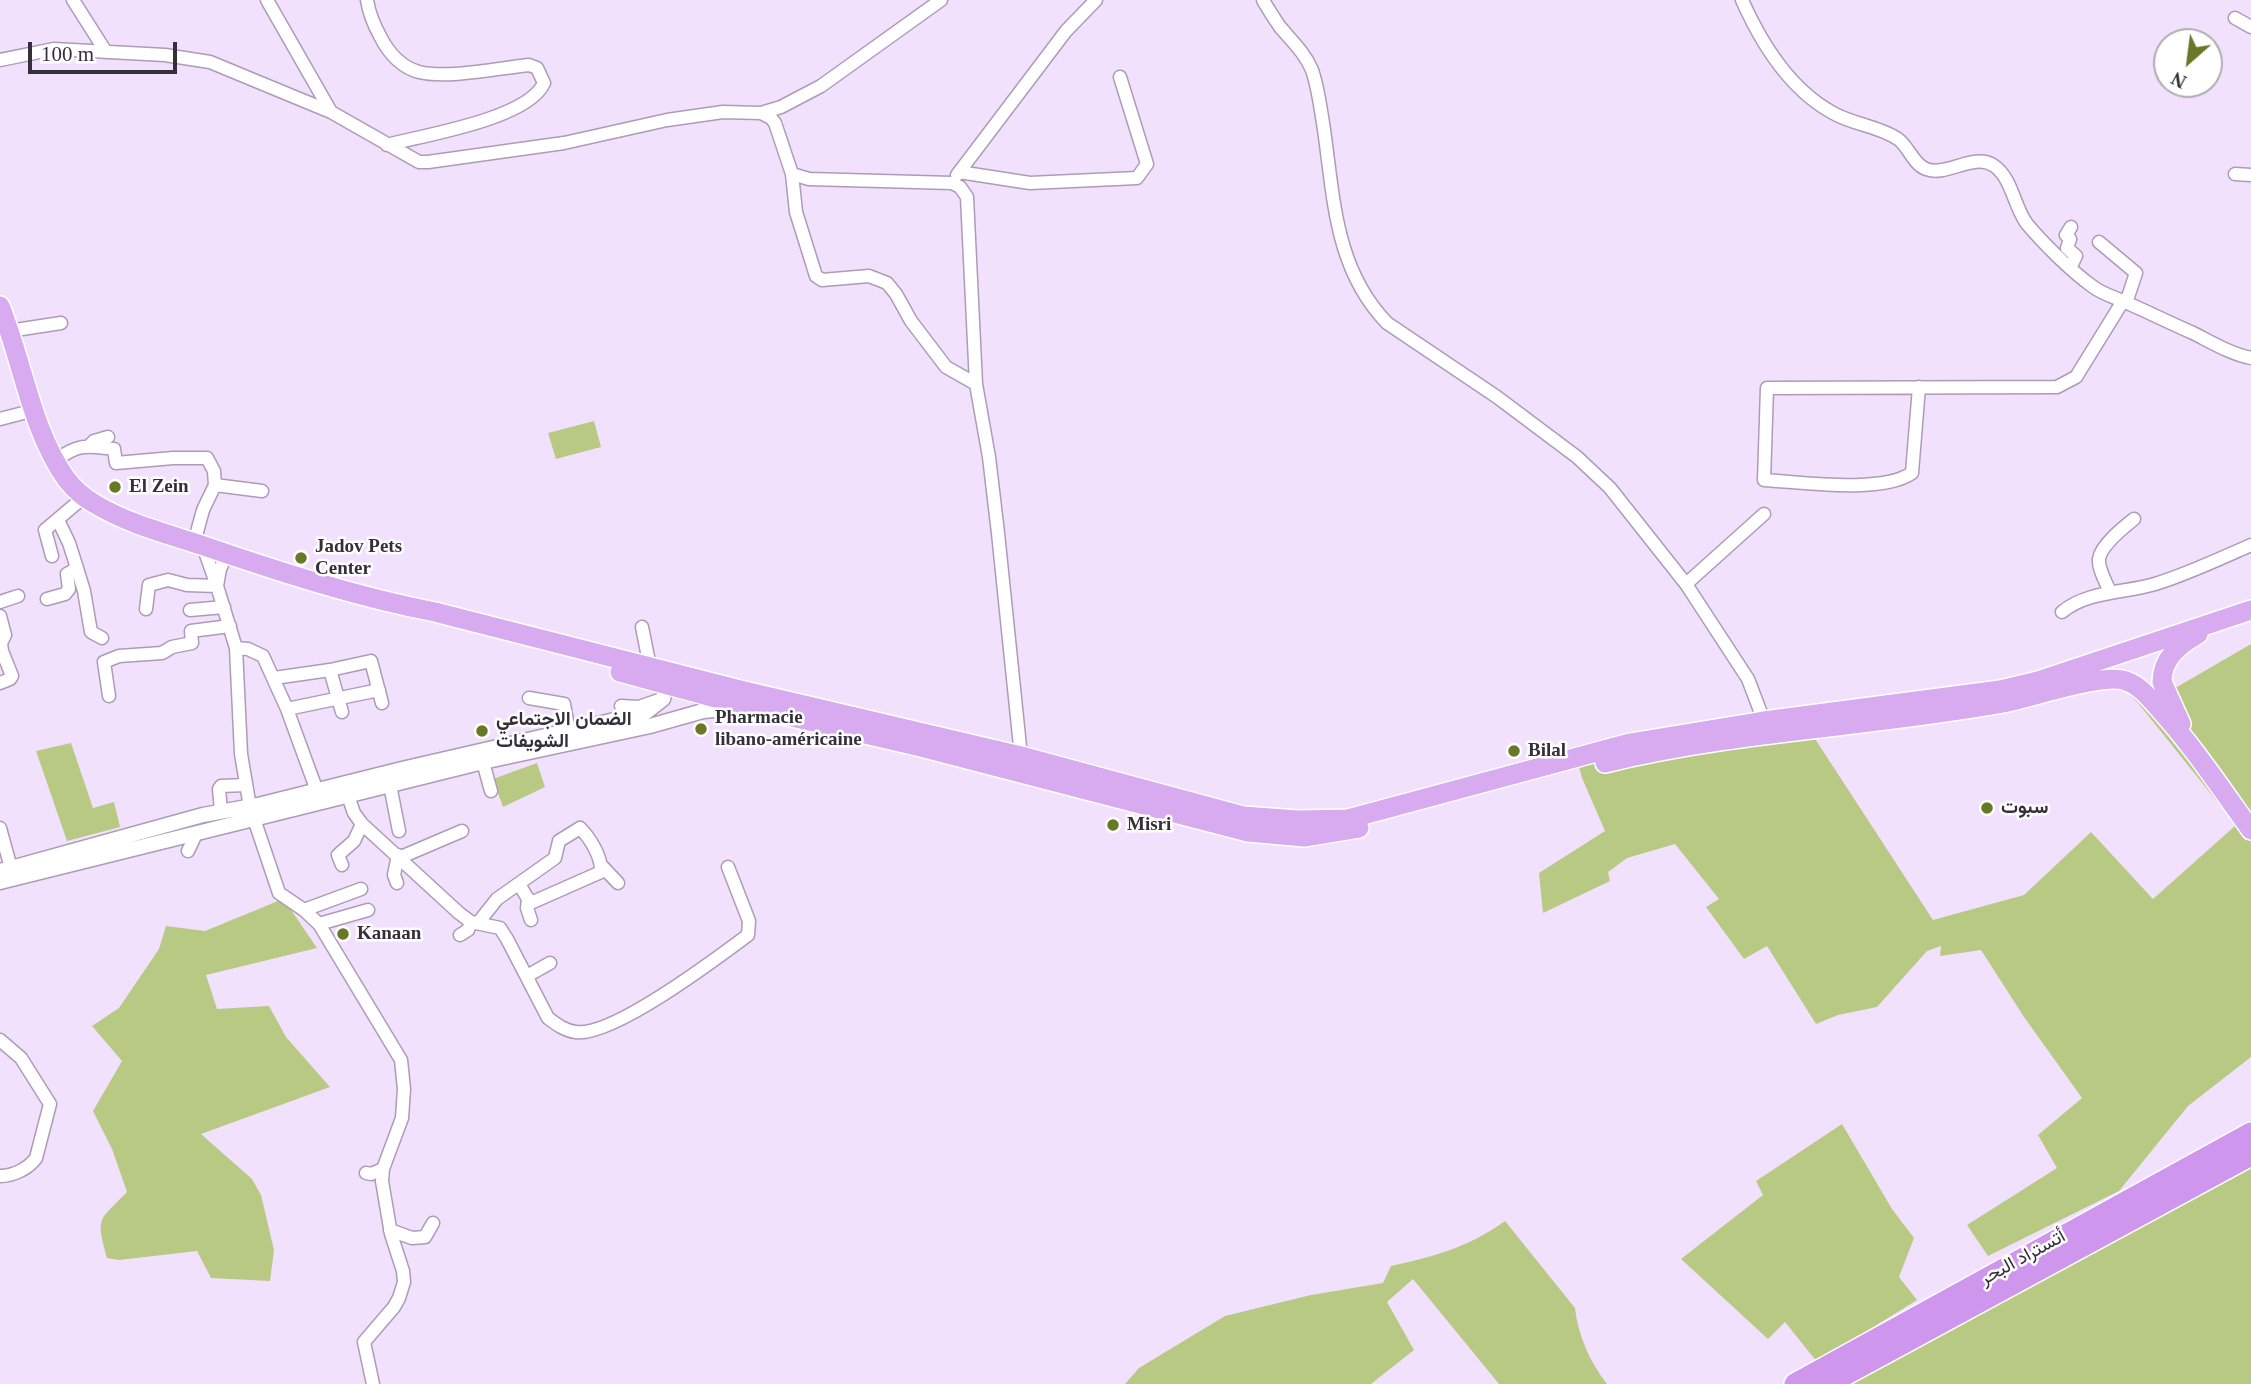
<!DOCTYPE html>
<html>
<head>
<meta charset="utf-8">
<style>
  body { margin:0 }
  #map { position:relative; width:2251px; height:1384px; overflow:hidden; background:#f2e1fd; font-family:"Times New Roman",serif }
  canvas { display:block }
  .north { position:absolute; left:2153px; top:28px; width:70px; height:70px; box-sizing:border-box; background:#fff; border:2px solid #aeacb0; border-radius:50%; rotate:208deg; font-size:19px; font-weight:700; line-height:28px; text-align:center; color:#352f39 }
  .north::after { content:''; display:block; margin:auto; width:24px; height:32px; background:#687826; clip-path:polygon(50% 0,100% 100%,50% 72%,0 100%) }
  .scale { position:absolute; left:28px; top:42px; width:149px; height:32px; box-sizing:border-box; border:4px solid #352f39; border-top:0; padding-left:9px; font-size:21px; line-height:24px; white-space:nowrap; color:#352f39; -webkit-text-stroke:5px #fff; paint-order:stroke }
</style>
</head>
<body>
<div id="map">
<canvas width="2251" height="1384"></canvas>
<div class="north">N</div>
<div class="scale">100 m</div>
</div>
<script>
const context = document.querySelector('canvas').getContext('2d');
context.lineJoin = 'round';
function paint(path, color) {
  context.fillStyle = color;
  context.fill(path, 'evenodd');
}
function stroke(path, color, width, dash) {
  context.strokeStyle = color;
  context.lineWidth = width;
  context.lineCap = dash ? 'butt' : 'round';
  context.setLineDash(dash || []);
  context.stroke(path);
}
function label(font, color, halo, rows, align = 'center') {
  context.font = font + ' "Times New Roman",Vazirmatn,serif';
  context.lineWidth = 5;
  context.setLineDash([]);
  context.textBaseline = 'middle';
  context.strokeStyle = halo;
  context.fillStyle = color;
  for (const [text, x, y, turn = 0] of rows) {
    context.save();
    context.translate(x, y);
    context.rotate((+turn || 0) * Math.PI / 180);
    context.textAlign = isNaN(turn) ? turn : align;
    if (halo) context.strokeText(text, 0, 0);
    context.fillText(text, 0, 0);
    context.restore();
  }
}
paint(new Path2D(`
  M 594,421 L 601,447 L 556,459 L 548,433 Z
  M 2251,644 L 2251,1057 L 2188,1106 L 2119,1191 L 1988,1256 L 1967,1225 L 2057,1168 L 2038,1135 L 2082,1098 L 2024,1017 L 1981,950 L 1940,956 L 1941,946 L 1927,951 L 1877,1007 L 1838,1015 L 1816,1024 L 1767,946 L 1744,959 L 1706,907 L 1719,899 L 1675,844 L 1627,858 L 1608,872 L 1610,881 L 1543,913 L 1539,873 L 1605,831 L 1582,778 L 1575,751 L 1808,728 L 1933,920 L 2024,895 L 2091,832 L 2153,899 L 2236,825 L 2138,703 L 2121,686 L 2177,687 Z
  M 71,743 L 93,808 L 114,802 L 120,827 L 67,841 L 36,751 Z
  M 537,763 L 545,787 L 503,807 L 493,779 Z
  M 278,901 L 285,901 L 317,948 L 206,975 L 217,1009 L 269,1006 L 286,1037 L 330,1087 L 201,1134 L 252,1179 L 261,1195 L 274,1250 L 270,1281 L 211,1278 L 197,1251 L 119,1260 L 107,1258 C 96,1216 98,1222 127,1192 L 112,1149 L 93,1111 L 122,1061 L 92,1026 L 119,1008 L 159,949 L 166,926 L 205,931 Z
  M 1842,1124 L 1892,1209 L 1914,1238 L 1899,1277 L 1917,1300 L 1817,1362 L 1785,1322 L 1768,1339 L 1681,1259 L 1763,1195 L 1756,1181 Z
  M 2251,1148 L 2251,1384 L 1826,1384 Z
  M 1505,1221 L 1575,1308 C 1578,1336 1590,1362 1607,1384 L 1499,1384 L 1413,1279 L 1387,1302 L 1414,1350 L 1371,1384 L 1125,1384 L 1139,1368 L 1225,1316 L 1311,1295 L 1383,1283 L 1391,1266 C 1433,1257 1469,1247 1505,1221 Z`), '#b8c984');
const minor = new Path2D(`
  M 73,0 L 106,52
  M 267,0 L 331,112
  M 367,0 C 369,13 374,25 380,36 C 388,52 401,67 419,72 C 447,79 499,68 529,65 L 537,68 L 544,83 C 528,119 424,135 387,145
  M 1263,0 C 1268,9 1274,18 1280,27 C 1292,41 1305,53 1312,70 C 1318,87 1320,105 1323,123 C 1334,194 1333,267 1387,323 L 1497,397 L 1577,457 L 1610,488 L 1686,584 L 1748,679 L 1764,721
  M 1742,0 C 1762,45 1793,94 1839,116 C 1858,125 1880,127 1898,139 C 1909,147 1913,164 1926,169 C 1946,177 1973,153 1993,165 C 2012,177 2014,207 2027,224 C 2043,243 2071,271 2092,286 C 2102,294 2114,297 2125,302 C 2148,312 2170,323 2193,333 C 2211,342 2231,354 2251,358
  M 2235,18 L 2251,27
  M 0,60 L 54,49 L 165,55 L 210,62 L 331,112 L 419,162 L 428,162 L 564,143 L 667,120 L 723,112 L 761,113 L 781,107 L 821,86 L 941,0
  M 761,113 L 771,118 L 775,123 L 792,174 L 796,212 L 816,276 L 822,280 L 869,276 L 887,283 L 896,294 L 911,321 L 946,367 L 976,384
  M 959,172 L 1030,183 L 1137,178 L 1147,164 L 1120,77
  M 792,174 L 809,179 L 952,183 L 960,187 L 967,197 L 976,384 L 989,457 L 998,533 L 1021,756
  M 2235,174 L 2251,175
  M 957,175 L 1066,31 L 1096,0
  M 2099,242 L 2136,273 L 2126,303
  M 2071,266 L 2076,256 L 2067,248 L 2070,239 L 2066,235 L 2071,227
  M 9,331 L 61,323
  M 1919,387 L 1912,473 C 1881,494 1802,482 1764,480 L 1767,388 L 2057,387 L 2076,377 L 2123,301
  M 0,419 L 35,410
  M 89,446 L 94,441 L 108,437
  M 56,460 C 80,443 86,446 114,449 L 116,463 L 173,458 L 207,458 L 214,471 L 215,485
  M 194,543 L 203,510 L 215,485 L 262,491
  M 227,554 L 220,569 L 217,586 L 236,648 L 241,754 L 250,807 L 279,893 L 304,910 L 319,924 L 401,1060 L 404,1089 L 402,1118 L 383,1169 L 382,1181 L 391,1234 L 403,1271 L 404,1282 L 399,1298 L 394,1307 L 364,1342 L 373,1384
  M 52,556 L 45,530 L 84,497
  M 76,565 L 84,591 L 91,632 L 102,638
  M 1686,584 L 1764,514
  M 2110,592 C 2106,582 2098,569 2099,559 C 2101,545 2124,527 2134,519
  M 47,599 L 65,594 L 69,589 L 67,574 L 74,570 L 76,565 L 69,543 L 58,520
  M 0,602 L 18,596
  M 146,609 L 149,585 L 168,580 L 187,585 L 217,586 L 203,546
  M 190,610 L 224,607
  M 2062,612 C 2087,591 2125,593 2155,584 C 2188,574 2219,559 2251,545
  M 0,616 L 5,635 L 1,643 L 2,651 L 12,676 L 10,679 L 0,683
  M 642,627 L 650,667
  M 236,648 L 248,649 L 263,656 L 287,709 L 317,791
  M 330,670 L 371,661 L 382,703
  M 274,678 L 330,670 L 342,712
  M 109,696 L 104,662 L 119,656 L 162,653 L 172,647 L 192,643 L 191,631 L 230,626
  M 529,698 L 564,704 L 569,732
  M 621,706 L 639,707 L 659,700
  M 287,709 L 379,690
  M 483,762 L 491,791
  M 390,785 L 399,831
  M 348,796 L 354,813 L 362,824 L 459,913 L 471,922 L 500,928 L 507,939 L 548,1018 C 556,1024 565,1031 576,1032 C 612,1037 716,959 748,935 L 749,921 L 728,867
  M 221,811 L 219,789 L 221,786 L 245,785
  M 0,828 L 11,868
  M 188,851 L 196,834
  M 401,857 L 462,831
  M 342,865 L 338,855 L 354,841 L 362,824
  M 601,865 L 618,883
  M 397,883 L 394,875 L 398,855
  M 528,899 L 527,908 L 531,920
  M 304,910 L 361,889
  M 478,923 L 497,899 L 555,858 L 559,841 L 580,828 C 590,838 602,857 601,872 L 533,902 L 528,899 L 519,884
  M 319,924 L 368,910
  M 460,935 L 468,930 L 471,922
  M 527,976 L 550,963
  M 0,1040 L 21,1058 L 50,1104 L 36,1158 C 28,1169 13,1176 0,1176
  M 366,1173 L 371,1174 L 383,1169
  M 390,1230 L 412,1238 L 425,1237 L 433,1223`);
const tertiary = new Path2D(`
  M 0,871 L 203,815 L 258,805 L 402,769 L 645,713 L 663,699 L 667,685
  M 0,882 L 483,762 L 650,726 L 703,711 L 737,708`);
const trunk = new Path2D(`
  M 0,306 C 23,362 31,430 67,480 C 75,490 84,498 95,504 C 128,524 168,534 204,546 C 280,572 357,597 435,612 L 740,690 L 1021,756 L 1243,816 L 1298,820 L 1348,819 L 1630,743 L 1764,721 L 2000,690 L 2038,681 L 2251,610
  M 620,672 L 749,707 L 921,747 L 1248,832 L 1304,837 L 1359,828
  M 2181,724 L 2162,682 C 2162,658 2179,645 2198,634
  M 1605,763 C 1735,731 1871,727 2003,703 C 2030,698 2105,672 2126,681 C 2141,686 2151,700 2162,712 C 2195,749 2222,790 2251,830`);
const motorway = new Path2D(`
  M 1795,1384 L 2251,1133
  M 1828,1384 L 2251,1155`);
stroke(minor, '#ac9cb6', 15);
stroke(tertiary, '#ac9cb6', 17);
stroke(trunk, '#fff', 22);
stroke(motorway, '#fff', 24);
stroke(minor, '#fff', 12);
stroke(tertiary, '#fff', 14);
stroke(trunk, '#d8abf0', 19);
stroke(motorway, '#cf96ed', 21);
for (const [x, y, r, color] of [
  [115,487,7,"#687826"],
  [301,558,7,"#687826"],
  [701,729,7,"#687826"],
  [482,731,7,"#687826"],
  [1514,751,7,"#687826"],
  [1987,808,7,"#687826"],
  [1113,825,7,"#687826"],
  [343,934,7,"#687826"]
]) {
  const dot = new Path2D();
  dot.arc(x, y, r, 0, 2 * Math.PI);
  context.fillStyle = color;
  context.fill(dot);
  stroke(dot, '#fff', 2.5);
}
label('bold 19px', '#352f39', '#fff', [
  ["El Zein",129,487],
  ["Jadov Pets",315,547],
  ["Center",315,569],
  ["Pharmacie",715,718],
  ["libano-américaine",715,740],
  ["الضمان الاجتماعي",496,720],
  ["الشويفات",496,742],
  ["Bilal",1528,751],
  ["سبوت",2001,808],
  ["Misri",1127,825],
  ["Kanaan",357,934]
], 'left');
label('19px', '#352f39', '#fff', [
  ["أتستراد البحر",2023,1258,-29]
]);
</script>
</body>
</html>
